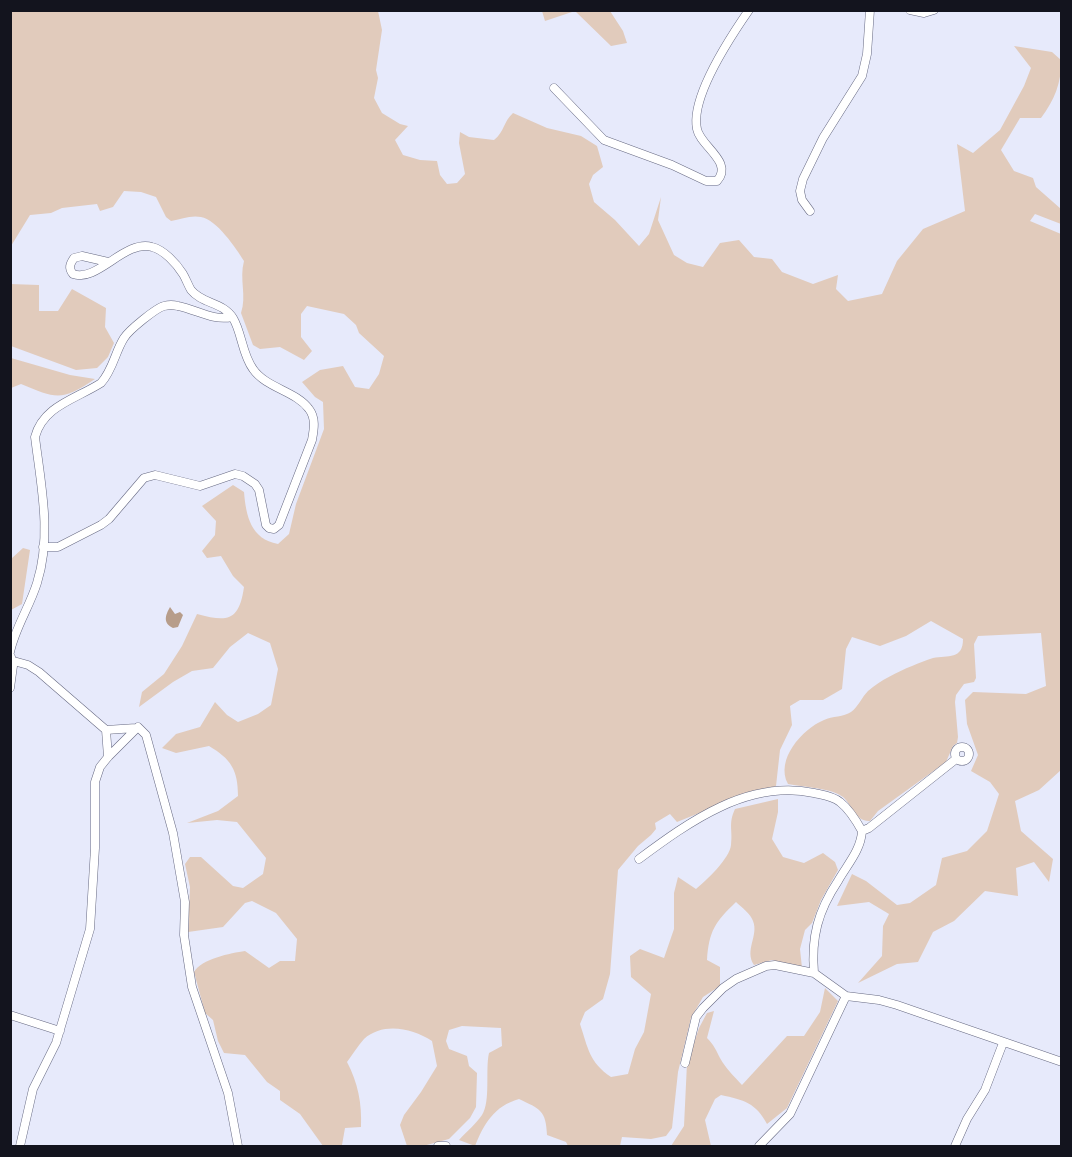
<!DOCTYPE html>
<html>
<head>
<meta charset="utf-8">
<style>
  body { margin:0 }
  #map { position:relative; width:1072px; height:1157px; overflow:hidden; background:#e7eafb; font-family:"Fira Sans",sans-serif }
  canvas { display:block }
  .frame { position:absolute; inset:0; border:12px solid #13141e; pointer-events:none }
</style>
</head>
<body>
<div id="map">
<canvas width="1072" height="1157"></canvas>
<div class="frame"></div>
</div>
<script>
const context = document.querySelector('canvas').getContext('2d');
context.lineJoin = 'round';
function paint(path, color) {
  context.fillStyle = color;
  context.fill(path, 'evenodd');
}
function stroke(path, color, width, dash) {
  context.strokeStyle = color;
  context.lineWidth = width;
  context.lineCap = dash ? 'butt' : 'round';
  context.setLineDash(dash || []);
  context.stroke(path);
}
paint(new Path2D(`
  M 11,11 L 378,11 L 382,30 L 376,70 L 378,78 L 374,98 L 382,113 L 400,124 L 408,126 L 395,140 L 403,155 L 420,160 L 437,161 L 440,175 L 447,184 L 457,183 L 465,174 L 459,143 L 460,132 L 469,137 L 494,140 C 505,131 503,122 513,113 L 547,128 L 581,136 L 597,146 L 603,167 L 593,175 L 589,184 L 594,202 L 615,220 L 639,246 L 649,234 L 661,197 L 658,220 L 674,255 L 687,263 L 703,267 L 720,243 L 739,240 L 754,257 L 772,259 L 782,272 L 813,284 L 838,275 L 836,289 L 848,301 L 882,294 L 897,261 L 923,229 L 965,211 L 957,144 L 973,153 L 1000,130 L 1024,86 L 1031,68 L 1014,46 L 1052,52 L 1061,60 C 1062,82 1054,101 1041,118 L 1020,118 L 1001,150 L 1014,171 L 1033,178 L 1036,187 L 1061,209 L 1061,224 L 1035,214 L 1030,221 L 1061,234 L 1061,770 L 1039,790 L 1015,801 L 1021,831 L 1053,859 L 1049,882 L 1034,862 L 1016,868 L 1018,896 L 985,891 L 954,921 L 933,932 L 918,962 L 897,964 L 858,983 L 882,956 L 883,926 L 889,914 L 869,902 L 837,906 L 852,874 L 866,881 L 897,905 L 910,903 L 936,885 L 942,858 L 967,851 L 987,831 L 999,794 L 990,782 L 971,771 L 978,755 L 967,724 L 965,700 L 973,692 L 1026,694 L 1046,686 L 1041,633 L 978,636 L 974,644 L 976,678 L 974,682 L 964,684 L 956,695 L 955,702 L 958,737 L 957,743 L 953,746 L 946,762 L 878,811 L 870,821 C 856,822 852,805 843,797 C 832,788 802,787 788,784 C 775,760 802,729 824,720 C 832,716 844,717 851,712 C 858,707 862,697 868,691 C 881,680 897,672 912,666 C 919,663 926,660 933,658 C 948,655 963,660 963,639 L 931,621 L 906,636 L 880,646 L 852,637 L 846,649 L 842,689 L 823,700 L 800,700 L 790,706 L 792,725 L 780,750 L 776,786 L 719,805 L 677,822 L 670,814 L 655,823 L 656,829 L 651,835 L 638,846 L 618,870 L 610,974 L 603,999 L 585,1012 L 580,1024 C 588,1048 589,1062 611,1077 L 628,1074 L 635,1049 L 644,1032 L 651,994 L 631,977 L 630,956 L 640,949 L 664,958 L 674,929 L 674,893 L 678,877 L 696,889 C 706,881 730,858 731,845 C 733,830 728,824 735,809 L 778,799 L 778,812 L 772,839 L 783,857 L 804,863 L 823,853 L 835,862 L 838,870 L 821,900 L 812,923 L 805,930 L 800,949 L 802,968 L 772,960 L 754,965 C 744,950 759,936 753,921 C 751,914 741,907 736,902 C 715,922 709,931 707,960 L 720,967 L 720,986 L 703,997 L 691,1018 L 678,1072 L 672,1128 L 666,1136 L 651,1139 L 622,1137 L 620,1146 L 568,1146 L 566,1142 L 547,1135 C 546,1110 540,1109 519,1099 C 494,1106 484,1124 475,1146 L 459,1140 C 466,1132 476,1124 482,1115 C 491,1101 485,1070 489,1053 L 502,1046 L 501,1028 L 462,1026 L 449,1030 L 446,1041 L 449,1049 L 467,1056 L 469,1066 L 477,1073 L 476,1107 L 470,1118 L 449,1139 L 423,1146 L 407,1146 L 400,1125 L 404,1115 L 421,1092 L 437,1066 L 432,1041 C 412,1028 383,1022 364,1039 C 358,1046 352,1055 347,1062 C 358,1083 362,1103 361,1127 L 345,1128 L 342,1145 L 346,1146 L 323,1146 L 300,1114 L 280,1100 L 280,1091 L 267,1082 L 245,1055 L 224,1053 L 218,1041 L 213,1020 L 205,1013 L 194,972 C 201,959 231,953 245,951 L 269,968 L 280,961 L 295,961 L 297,939 L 276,913 L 252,901 L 245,903 L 223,927 L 188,932 L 190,887 L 185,864 L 190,857 L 201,857 L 233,886 L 243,888 L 263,874 L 266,858 L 237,822 L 217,820 L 187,823 L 218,811 L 238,796 C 238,770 231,759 209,746 L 176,753 L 162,748 L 176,734 L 200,727 L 215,702 L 227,715 L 238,722 L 258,714 L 271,705 L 278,669 L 270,643 L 248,633 L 230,647 L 213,668 L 192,671 L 173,682 L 139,707 L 142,692 L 164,674 L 182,646 L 197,614 C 227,622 239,622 244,587 L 233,576 L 221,556 L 207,558 L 202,551 L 215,535 L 216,521 L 202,506 L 233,485 L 244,492 C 246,516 251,539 278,544 L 289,534 L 296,504 L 324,429 L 323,402 L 315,397 L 302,382 L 320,370 L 343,366 L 355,387 L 369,389 L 379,374 L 384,356 L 359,333 L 356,325 L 344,314 L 307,306 L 301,314 L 301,337 L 312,351 L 304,360 L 280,347 L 260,349 L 253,345 L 241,313 C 247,296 239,279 244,261 C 236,248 216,219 201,217 C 191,215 181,219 171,221 L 166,217 L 156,197 L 141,192 L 124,191 L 113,207 L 100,211 L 97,204 L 62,208 L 51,213 L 30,215 L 11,246 Z
  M 542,11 L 610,11 L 623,31 L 627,43 L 611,46 L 575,11 L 545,21 Z
  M 10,284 L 39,285 L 39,311 L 58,311 L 72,289 L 106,308 L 105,327 L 114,343 L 108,357 L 97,368 L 76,370 L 11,346 Z
  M 11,358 L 70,375 L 95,379 C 62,401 57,399 21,384 L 11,388 Z
  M 23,548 L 30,550 L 22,604 L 11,610 L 11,559 Z
  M 825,988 L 838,1001 L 787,1108 L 767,1124 C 756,1103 744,1100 721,1095 L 715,1099 L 705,1120 L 711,1146 L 671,1146 L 684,1126 L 687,1063 L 699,1028 L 707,1013 L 714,1011 L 707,1038 C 714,1045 716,1050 720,1058 C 726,1069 734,1076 742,1085 L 787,1036 L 804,1036 L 820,1012 Z`), '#e1cbbc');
paint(new Path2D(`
  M 170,607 L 175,614 L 180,612 L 183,615 L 178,627 L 173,628 C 163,623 165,616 170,607 Z`), '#b79d8a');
const minor = new Path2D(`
  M 910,10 L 924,13 L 934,10
  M 554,88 L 604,140 L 672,165 L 706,181 L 717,181 C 734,162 700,146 697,129 C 690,97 731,36 749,10
  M 810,211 L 802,200 L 800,191 L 803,179 L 823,138 L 862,76 L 867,54 L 870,10
  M 43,547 L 58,547 L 101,525 L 109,519 L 144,478 L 155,475 L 200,486 L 235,474 L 243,476 L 255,484 L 259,490 L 266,525 L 269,528 L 274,529 L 279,525 L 312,440 C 314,429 316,418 309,409 C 296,391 266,388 253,369 C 242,354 242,333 233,318 C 223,302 202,304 191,290 C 188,285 186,279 183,274 C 176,263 164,250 152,247 C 125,239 97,283 73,274 C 68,268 70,264 74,258 L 82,256 L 108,262
  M 10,652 C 15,628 30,606 37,583 C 52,536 41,485 35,437 C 43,406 76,399 101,383 C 113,370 115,352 124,338 C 129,330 156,308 164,306 C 168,305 174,305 178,306 C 198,310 212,321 232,317
  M 10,660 L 28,665 L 39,672 L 106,730 L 136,728
  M 10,688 L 13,666 L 11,657
  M 138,727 L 146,735 L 173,833 L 185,902 L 184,935 L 192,987 L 228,1093 L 238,1146
  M 106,730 L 108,757
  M955 754a7 7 0 1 1 14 0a7 7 0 1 1-14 0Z
  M 862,831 L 869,828 L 956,759
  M 639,859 C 689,822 748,779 814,793 C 823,795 833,796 840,802 C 849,809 857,822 862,831
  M 814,973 C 811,937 818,911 838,881 C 847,865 861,850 862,831
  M 10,1015 L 60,1031
  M 685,1063 L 696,1017 L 703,1008 L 723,988 L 736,979 L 766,966 L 775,965 L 814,973 L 846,996 L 879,1000 L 897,1005 L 1062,1062
  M 20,1146 L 33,1089 L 56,1043 L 90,929 L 95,848 L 95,782 L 100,767 L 108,757 L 138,727
  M 438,1146 L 446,1146
  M 759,1146 L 790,1114 L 846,996
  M 955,1146 L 967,1119 L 985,1090 L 1003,1043`);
stroke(minor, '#666982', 9);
stroke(minor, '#fff', 8);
</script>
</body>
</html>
